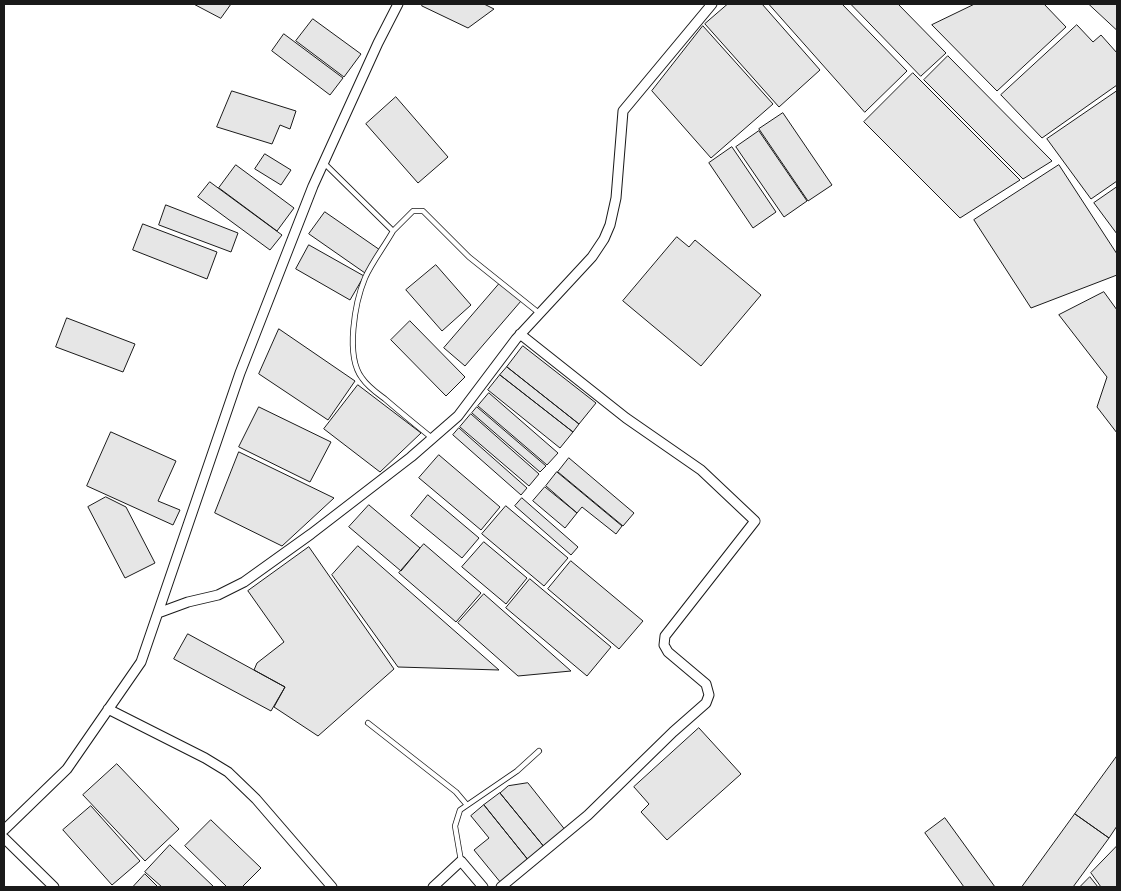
<!DOCTYPE html>
<html>
<head>
<meta charset="utf-8">
<style>
  body { margin:0 }
  #map { position:relative; width:1121px; height:891px; overflow:hidden; background:#fff; font-family:"Nunito Sans",sans-serif }
  canvas { display:block }
  .frame { position:absolute; inset:0; border:5px solid #1a1a1a; pointer-events:none }
</style>
</head>
<body>
<div id="map">
<canvas width="1121" height="891"></canvas>
<div class="frame"></div>
</div>
<script>
const context = document.querySelector('canvas').getContext('2d');
context.lineJoin = 'round';
function paint(path, color) {
  context.fillStyle = color;
  context.fill(path, 'evenodd');
}
function stroke(path, color, width, dash) {
  context.strokeStyle = color;
  context.lineWidth = width;
  context.lineCap = dash ? 'butt' : 'round';
  context.setLineDash(dash || []);
  context.stroke(path);
}
const building = new Path2D(`
  M 194,4 L 231,4 L 221,18 Z
  M 423,4 L 484,4 L 494,9 L 468,28 L 422,6 Z
  M 728,4 L 762,4 L 820,70 L 779,107 L 705,24 Z
  M 769,4 L 842,4 L 907,71 L 865,112 Z
  M 851,4 L 898,4 L 946,53 L 921,76 Z
  M 975,4 L 1044,4 L 1066,27 L 997,91 L 932,25 Z
  M 1089,4 L 1117,4 L 1117,30 Z
  M 313,19 L 361,54 L 344,77 L 296,41 Z
  M 1077,25 L 1093,42 L 1101,35 L 1117,53 L 1117,85 L 1042,138 L 1001,95 Z
  M 703,26 L 773,104 L 711,158 L 652,91 Z
  M 284,34 L 343,78 L 330,95 L 272,51 Z
  M 948,56 L 1052,161 L 1023,179 L 924,80 Z
  M 913,73 L 1020,180 L 960,218 L 864,122 Z
  M 232,91 L 296,111 L 290,129 L 280,125 L 272,144 L 217,127 Z
  M 1117,91 L 1117,181 L 1091,199 L 1047,139 Z
  M 396,97 L 448,157 L 418,183 L 366,124 Z
  M 783,113 L 832,185 L 808,201 L 759,129 Z
  M 759,131 L 807,201 L 784,217 L 736,147 Z
  M 732,147 L 776,212 L 753,228 L 709,163 Z
  M 265,154 L 291,170 L 281,185 L 255,169 Z
  M 236,165 L 294,208 L 277,231 L 219,188 Z
  M 1059,165 L 1117,254 L 1117,275 L 1031,308 L 974,220 Z
  M 210,182 L 282,235 L 270,250 L 198,197 Z
  M 1117,187 L 1117,234 L 1094,203 Z
  M 166,205 L 238,233 L 231,252 L 159,225 Z
  M 325,212 L 380,250 L 365,273 L 309,234 Z
  M 143,224 L 217,252 L 207,279 L 133,250 Z
  M 677,237 L 689,247 L 695,240 L 761,295 L 701,366 L 623,301 Z
  M 309,245 L 364,276 L 350,300 L 296,269 Z
  M 436,265 L 471,305 L 442,331 L 406,290 Z
  M 500,283 L 521,301 L 465,366 L 444,348 Z
  M 1104,292 L 1117,310 L 1117,433 L 1097,407 L 1107,377 L 1059,315 Z
  M 67,318 L 135,344 L 123,372 L 56,347 Z
  M 410,321 L 465,377 L 446,396 L 391,340 Z
  M 279,329 L 355,381 L 328,420 L 259,374 Z
  M 523,346 L 596,403 L 579,424 L 507,367 Z
  M 507,367 L 579,424 L 573,432 L 500,375 Z
  M 500,375 L 573,432 L 560,448 L 488,390 Z
  M 358,385 L 421,433 L 380,472 L 324,429 Z
  M 489,393 L 558,453 L 547,465 L 478,406 Z
  M 259,407 L 331,442 L 310,482 L 239,447 Z
  M 477,407 L 546,466 L 540,472 L 472,413 Z
  M 471,414 L 539,474 L 529,486 L 460,427 Z
  M 459,428 L 527,488 L 521,495 L 453,435 Z
  M 111,432 L 176,461 L 158,501 L 180,510 L 173,525 L 87,486 Z
  M 239,452 L 334,498 L 282,546 L 215,513 Z
  M 439,455 L 500,507 L 481,530 L 419,478 Z
  M 569,458 L 634,513 L 623,526 L 558,472 Z
  M 557,472 L 622,526 L 616,534 L 582,507 L 577,513 L 546,486 Z
  M 545,487 L 577,513 L 565,528 L 533,501 Z
  M 428,495 L 479,538 L 462,558 L 411,516 Z
  M 106,497 L 126,507 L 155,563 L 125,578 L 88,507 Z
  M 522,498 L 578,547 L 571,555 L 515,506 Z
  M 369,505 L 420,548 L 401,571 L 349,527 Z
  M 506,506 L 568,558 L 544,586 L 482,534 Z
  M 484,542 L 527,578 L 506,604 L 462,567 Z
  M 424,544 L 481,593 L 456,622 L 399,573 Z
  M 358,546 L 499,670 L 398,667 L 332,575 Z
  M 309,547 L 394,669 L 318,736 L 274,707 L 285,687 L 254,670 L 257,663 L 284,642 L 248,591 Z
  M 571,561 L 643,621 L 619,649 L 548,589 Z
  M 530,579 L 611,647 L 587,676 L 506,608 Z
  M 484,594 L 571,671 L 518,676 L 458,623 Z
  M 188,634 L 285,687 L 271,711 L 174,659 Z
  M 699,728 L 741,774 L 667,840 L 641,812 L 649,804 L 634,787 Z
  M 1117,756 L 1117,826 L 1109,838 L 1075,814 Z
  M 117,764 L 179,829 L 145,861 L 83,795 Z
  M 528,783 L 566,831 L 545,848 L 500,793 L 508,786 Z
  M 500,793 L 545,848 L 529,861 L 484,805 Z
  M 484,805 L 529,861 L 501,883 L 474,850 L 489,838 L 471,816 Z
  M 91,806 L 140,861 L 112,885 L 63,830 Z
  M 1075,814 L 1109,838 L 1073,887 L 1022,887 Z
  M 945,818 L 995,887 L 964,887 L 925,833 Z
  M 211,820 L 261,868 L 242,887 L 227,887 L 185,846 Z
  M 170,845 L 214,887 L 162,887 L 145,872 Z
  M 1117,846 L 1117,887 L 1101,887 L 1091,873 Z
  M 145,874 L 158,887 L 133,887 Z
  M 1090,877 L 1098,887 L 1080,887 Z`);
paint(building, '#e6e6e6');
stroke(building, '#1a1a1a', 1);
const service = new Path2D(`
  M 324,163 L 393,231 L 413,211 L 423,211 L 469,257 L 539,313
  M 393,231 C 384,247 372,262 365,278 C 355,302 345,356 362,378 C 368,387 377,393 385,399 C 400,412 416,425 432,438
  M 368,723 L 456,792 L 467,805
  M 461,861 L 455,826 L 460,810 L 517,771 L 539,751`);
const minor = new Path2D(`
  M 158,613 L 188,602 L 218,595 L 244,582 L 311,534 L 411,457 L 458,416 L 516,339 L 592,257 L 604,239 L 610,225 L 616,198 L 623,111 L 712,4
  M 108,709 L 205,758 L 228,772 L 256,799 L 332,887
  M 4,830 L 67,769 L 141,662 L 240,373 L 313,186 L 378,43 L 398,4
  M 4,838 L 54,887
  M 433,887 L 461,861 L 483,887
  M 501,887 L 588,815 L 673,732 L 706,703 L 709,695 L 706,684 L 668,652 L 664,645 L 665,636 L 755,521 L 701,470 L 626,418 L 520,334`);
stroke(service, '#1a1a1a', 6);
stroke(minor, '#1a1a1a', 11);
stroke(service, '#fff', 4.5);
stroke(minor, '#fff', 9);
</script>
</body>
</html>
